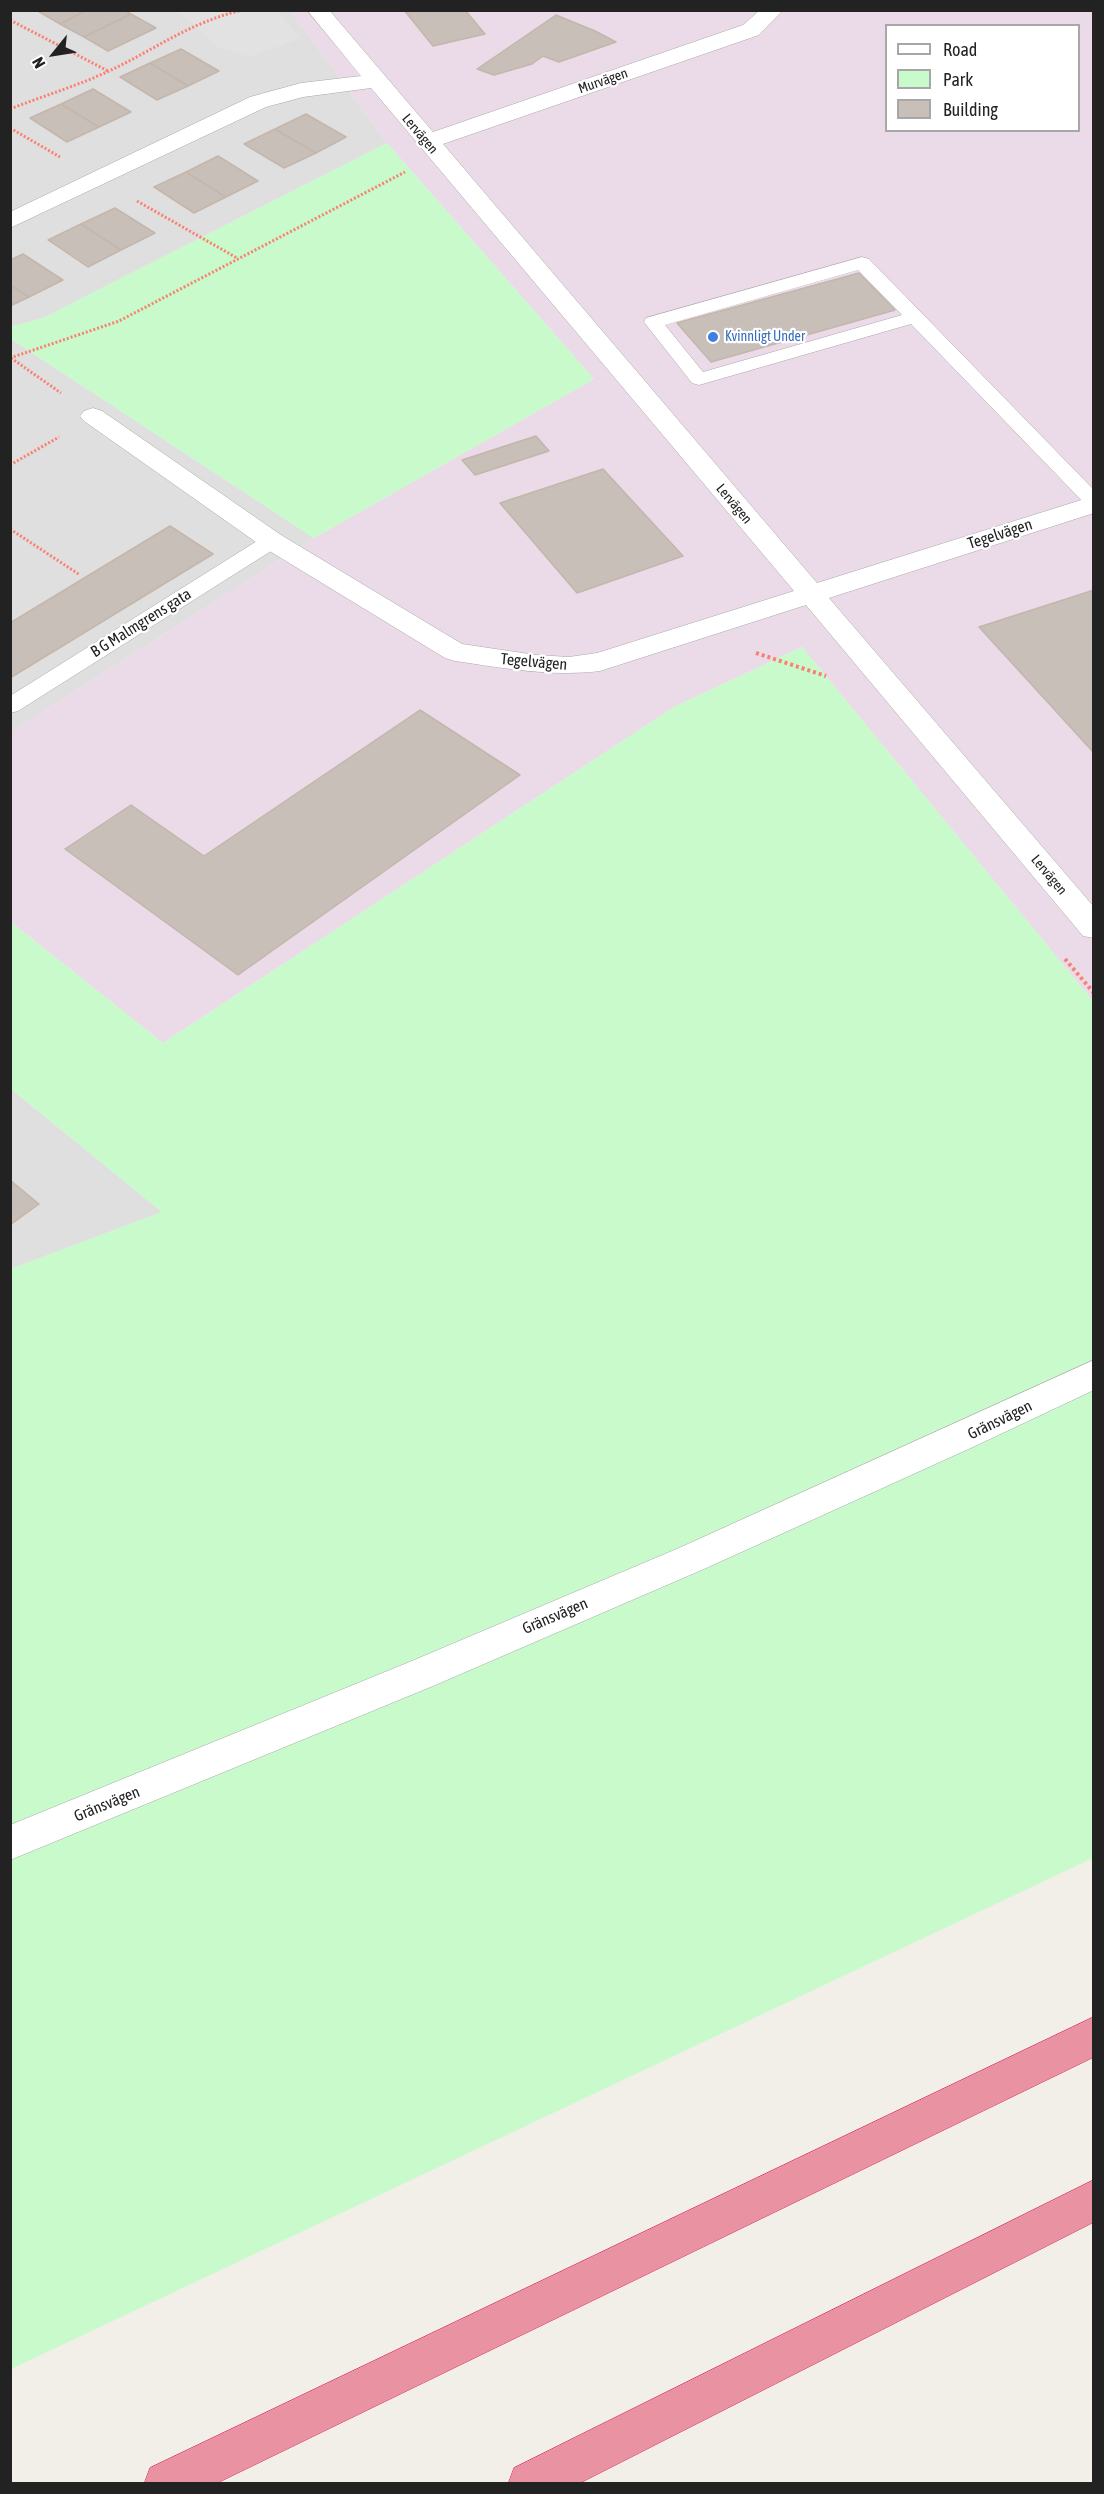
<!DOCTYPE html>
<html>
<head>
<meta charset="utf-8">
<style>
  body { margin:0 }
  #map { position:relative; width:1104px; height:2494px; overflow:hidden; background:#f2efe9; font-family:"Asap Condensed",sans-serif }
  canvas { display:block }
  .frame { position:absolute; inset:0; border:12px solid #222; pointer-events:none }
  .legend { position:absolute; left:885px; top:24px; width:195px; height:108px; box-sizing:border-box; background:#fff; border:2px solid #a7a7a7; margin:0; padding:8px 10px; list-style:none; font-size:18px; color:#222 }
  .legend li { display:flex; align-items:center; gap:12px; height:30px }
  .legend b { width:30px; border:2px solid #a7a7a7 }
  .north { position:absolute; left:24px; top:24px; width:60px; height:60px; -webkit-text-stroke:4px #fff; paint-order:stroke; rotate:240deg; font-size:16px; font-weight:700; line-height:24px; text-align:center; color:#222 }
  .north::after { content:''; display:block; margin:auto; width:21px; height:27px; background:#222; clip-path:polygon(50% 0,100% 100%,50% 72%,0 100%) }
</style>
</head>
<body>
<div id="map">
<canvas width="1104" height="2494"></canvas>
<div class="frame"></div>
<ul class="legend">
<li><b style="height:8px;background:#fff"></b>Road</li>
<li><b style="height:16px;background:#c8facc"></b>Park</li>
<li><b style="height:16px;background:#c7bfb8"></b>Building</li>
</ul>
<div class="north">N</div>
</div>
<script>
const context = document.querySelector('canvas').getContext('2d');
context.lineJoin = 'round';
function paint(path, color) {
  context.fillStyle = color;
  context.fill(path, 'evenodd');
}
function stroke(path, color, width, dash) {
  context.strokeStyle = color;
  context.lineWidth = width;
  context.lineCap = dash ? 'butt' : 'round';
  context.setLineDash(dash || []);
  context.stroke(path);
}
function label(font, color, halo, rows, align = 'center') {
  context.font = font + ' "Asap Condensed",sans-serif';
  context.lineWidth = 4.5;
  context.setLineDash([]);
  context.textBaseline = 'middle';
  context.strokeStyle = halo;
  context.fillStyle = color;
  for (const [text, x, y, turn = 0] of rows) {
    context.save();
    context.translate(x, y);
    context.rotate((+turn || 0) * Math.PI / 180);
    context.textAlign = isNaN(turn) ? turn : align;
    if (halo) context.strokeText(text, 0, 0);
    context.fillText(text, 0, 0);
    context.restore();
  }
}
paint(new Path2D(`
  M 11,11 L 291,11 L 387,143 L 43,318 L 11,327 Z
  M 11,339 L 314,538 L 11,732 Z
  M 11,1089 L 162,1212 L 11,1269 Z`), '#e0dfdf');
paint(new Path2D(`
  M 291,11 L 1093,11 L 1093,1001 L 802,647 L 674,707 L 163,1043 L 11,922 L 11,732 L 314,538 L 594,379 L 387,143 ZM 886,26 L 1078,26 L 1078,130 L 886,130 Z`), '#ebdbe8');
paint(new Path2D(`
  M 387,143 L 594,379 L 314,538 L 11,339 L 11,327 L 43,318 Z
  M 802,647 L 1093,1001 L 1093,1858 L 11,2369 L 10,1269 L 162,1212 L 11,1089 L 11,922 L 163,1043 L 674,707 Z`), '#c8facc');
paint(new Path2D(`
  M 174,11 L 277,11 L 301,38 L 250,57 L 219,48 L 183,15 Z`), '#e2e2e2');
const building = new Path2D(`
  M 36,10 L 87,10 L 60,24 Z
  M 87,10 L 124,10 L 131,14 L 84,37 L 60,24 Z
  M 404,10 L 465,10 L 485,34 L 433,46 Z
  M 131,14 L 156,28 L 108,51 L 84,37 Z
  M 556,15 L 595,31 L 616,42 L 559,62 L 543,56 L 532,64 L 494,75 L 477,69 Z
  M 181,49 L 219,71 L 188,86 L 150,63 Z
  M 150,63 L 188,86 L 157,100 L 120,77 Z
  M 93,89 L 131,112 L 99,127 L 61,104 Z
  M 61,104 L 99,127 L 67,142 L 30,118 Z
  M 306,114 L 346,137 L 316,153 L 275,129 Z
  M 275,129 L 316,153 L 284,168 L 244,144 Z
  M 218,156 L 258,181 L 226,197 L 186,172 Z
  M 186,172 L 226,197 L 194,213 L 154,187 Z
  M 115,208 L 155,233 L 121,250 L 81,224 Z
  M 81,224 L 121,250 L 88,267 L 48,240 Z
  M 23,254 L 63,280 L 29,297 L 10,285 L 10,260 Z
  M 859,273 L 895,310 L 711,362 L 677,323 Z
  M 10,285 L 29,297 L 10,306 Z
  M 536,436 L 549,451 L 475,475 L 462,460 Z
  M 603,469 L 683,556 L 577,593 L 500,503 Z
  M 170,526 L 213,554 L 10,678 L 10,623 Z
  M 1094,590 L 1094,753 L 979,627 Z
  M 420,710 L 520,775 L 238,975 L 65,849 L 131,805 L 204,856 Z
  M 10,1180 L 39,1204 L 10,1225 Z`);
paint(building, '#c7bfb8');
stroke(building, '#c4b6ab', 1.5);
const service = new Path2D(`
  M 862,257 L 869,259 L 1094,490 L 1094,508 L 1087,506 L 911,324 L 699,385 L 692,383 L 644,322 L 646,318 ZM 858,270 L 902,315 L 703,372 L 665,325 Z
  M 272,535 L 279,536 L 282,541 L 279,546 L 18,711 L 10,713 L 10,696 L 265,536 Z`);
const minor = new Path2D(`
  M 307,10 L 329,10 L 433,132 L 743,25 L 760,10 L 783,10 L 759,35 L 443,144 L 817,583 L 1094,496 L 1094,513 L 829,598 L 1094,907 L 1094,938 L 1083,936 L 806,605 L 600,671 C 551,677 504,668 455,661 L 445,658 L 263,547 L 84,421 L 80,416 L 84,411 L 93,408 L 102,411 L 281,535 L 462,644 L 536,655 L 569,657 L 597,653 L 794,591 L 371,88 L 303,97 L 266,107 L 10,228 L 10,212 L 250,97 L 301,83 L 361,76 Z`);
const tertiary = new Path2D(`
  M 1094,1360 L 1094,1390 L 973,1447 L 704,1569 L 433,1686 L 10,1860 L 10,1825 L 407,1663 L 679,1548 Z`);
const motorway = new Path2D(`
  M 1094,2017 L 1094,2057 L 215,2484 L 144,2484 L 150,2468 Z
  M 1094,2180 L 1094,2222 L 578,2484 L 508,2484 L 514,2468 Z`);
stroke(service, '#a9a9a9', 1);
stroke(minor, '#a9a9a9', 1);
stroke(tertiary, '#a9a9a9', 1);
stroke(motorway, '#dc2a67', 1);
stroke(new Path2D(`
  M 10,20 L 108,71
  M 10,109 C 43,96 77,86 109,71 C 156,49 190,22 243,10
  M 10,128 L 60,157
  M 137,201 L 237,258
  M 10,358 L 119,321 L 405,172
  M 11,358 L 61,393
  M 10,465 L 59,437
  M 10,529 L 80,575`), '#fa8072', 3, [2, 2]);
stroke(new Path2D(`
  M 756,653 L 826,676
  M 1065,959 L 1094,993`), '#fa8072', 4, [3, 3]);
paint(service, '#fff');
paint(minor, '#fff');
paint(tertiary, '#fff');
paint(motorway, '#e892a2');
for (const [x, y, r, color] of [
  [713,337,6,"#3f7fe0"]
]) {
  const dot = new Path2D();
  dot.arc(x, y, r, 0, 2 * Math.PI);
  context.fillStyle = color;
  context.fill(dot);
  stroke(dot, '#fff', 2);
}
label('14px', '#222', '#fff', [
  ["Murvägen",603,81,-19],
  ["Lervägen",420,134,50],
  ["Lervägen",734,504,50],
  ["Lervägen",1049,875,50]
]);
label('14px', '#366cbe', '#fff', [
  ["Kvinnligt Under",725,337]
], 'left');
label('16px', '#222', '#fff', [
  ["Tegelvägen",1000,534,-18],
  ["B G Malmgrens gata",141,623,-32],
  ["Tegelvägen",534,662,5],
  ["Gränsvägen",1000,1420,-26],
  ["Gränsvägen",555,1616,-23],
  ["Gränsvägen",107,1804,-22]
]);
</script>
</body>
</html>
